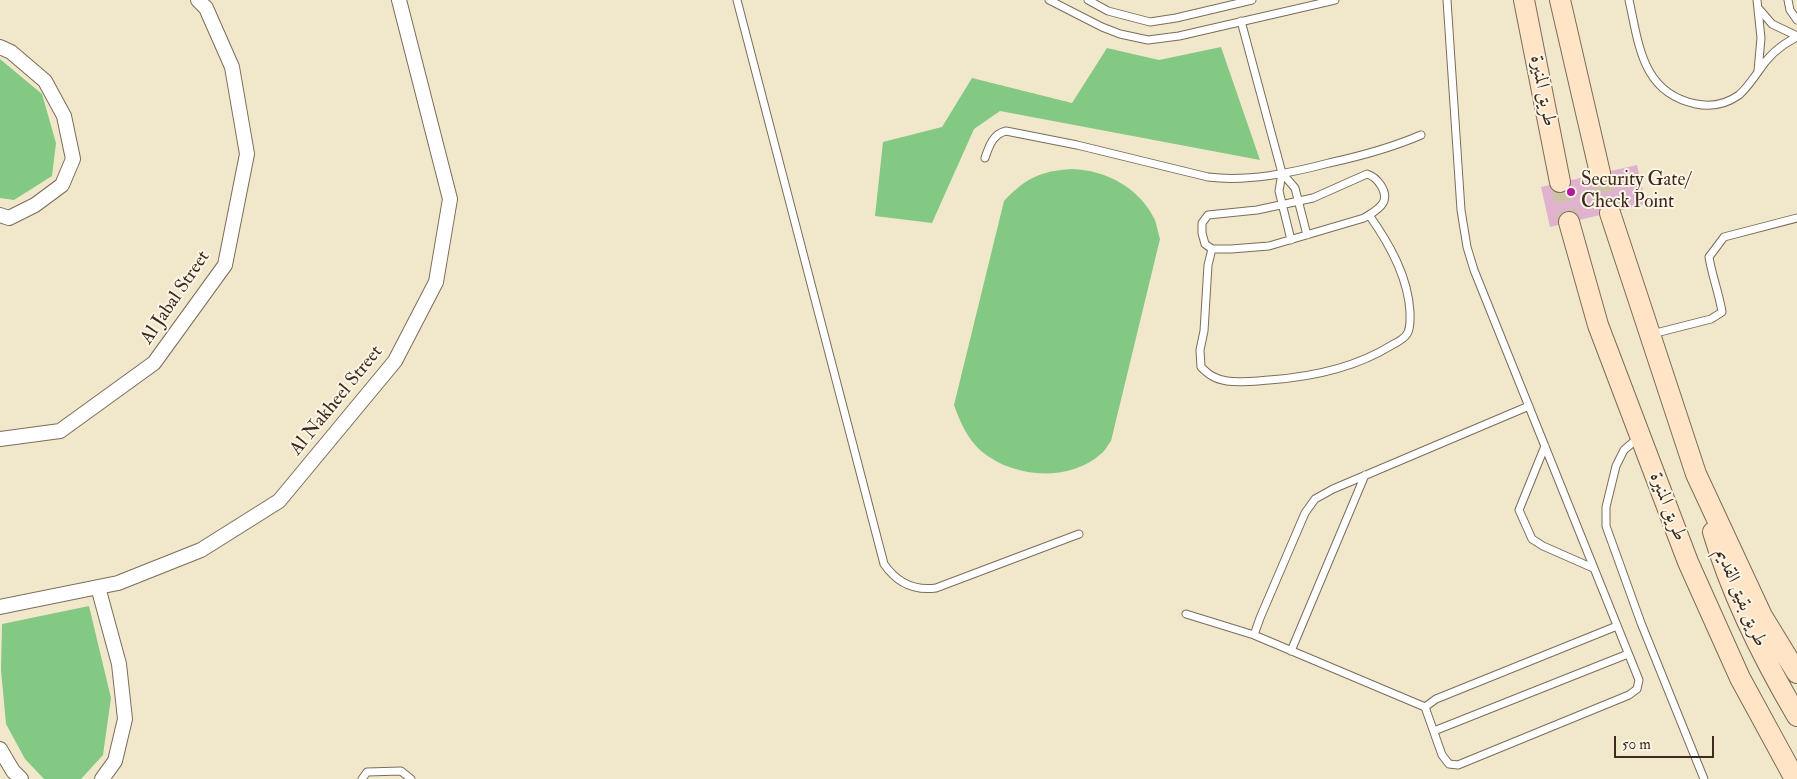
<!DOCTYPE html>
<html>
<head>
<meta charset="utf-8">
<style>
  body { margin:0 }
  #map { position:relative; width:1797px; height:779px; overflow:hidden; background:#f1e8cb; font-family:"IM FELL Double Pica",serif }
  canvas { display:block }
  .scale { position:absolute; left:1614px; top:736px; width:100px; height:22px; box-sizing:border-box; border:2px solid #3b2a1e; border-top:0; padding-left:6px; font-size:15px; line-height:18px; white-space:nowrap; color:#3b2a1e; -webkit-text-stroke:4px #fcf5e5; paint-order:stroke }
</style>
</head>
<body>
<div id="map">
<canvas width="1797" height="779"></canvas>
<div class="scale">50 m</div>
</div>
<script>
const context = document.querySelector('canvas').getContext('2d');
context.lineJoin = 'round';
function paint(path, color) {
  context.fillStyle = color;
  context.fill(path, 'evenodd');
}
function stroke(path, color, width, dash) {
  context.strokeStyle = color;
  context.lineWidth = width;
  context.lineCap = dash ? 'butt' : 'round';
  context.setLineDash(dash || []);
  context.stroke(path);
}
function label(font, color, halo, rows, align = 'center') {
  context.font = font + ' "IM FELL Double Pica",Amiri,serif';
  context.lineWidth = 4;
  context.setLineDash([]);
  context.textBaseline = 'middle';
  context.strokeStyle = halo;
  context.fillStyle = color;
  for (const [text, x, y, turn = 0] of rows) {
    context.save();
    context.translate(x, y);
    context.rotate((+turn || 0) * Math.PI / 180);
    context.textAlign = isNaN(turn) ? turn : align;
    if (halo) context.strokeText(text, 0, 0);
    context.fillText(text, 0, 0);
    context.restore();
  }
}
paint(new Path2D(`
  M 1221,47 L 1260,160 L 1000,111 L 974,129 L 932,223 L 875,216 L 883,142 L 942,127 L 972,78 L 1072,103 L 1107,48 L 1159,60 Z
  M 0,59 L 42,94 L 56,143 L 52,176 L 14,200 L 0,198 Z
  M 1072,169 C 1106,170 1140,188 1155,220 C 1157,226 1158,233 1160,239 L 1111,441 C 1108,444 1106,450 1102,453 C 1069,483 1013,478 981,451 C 967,438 960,422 954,405 L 1004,201 C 1026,178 1040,171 1072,169 Z
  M 89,606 L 111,698 L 103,755 L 81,779 L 44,779 L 25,759 L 6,724 L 1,670 L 2,624 Z`), '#84c983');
paint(new Path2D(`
  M 1637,165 L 1646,204 L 1550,227 L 1541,187 Z`), '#dfb2ce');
stroke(new Path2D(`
  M 1600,173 L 1610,213
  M 1560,182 L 1569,222`), '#cdc2a8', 20, [20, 10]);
const lane = new Path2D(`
  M 737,0 L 884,564 C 897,583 914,591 936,588 L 1079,534
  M 1049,0 L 1102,27 L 1120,34 L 1148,40 L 1179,36 L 1335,0
  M 1088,0 L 1108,11 L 1150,22 L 1176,18 L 1252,0
  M 1629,0 C 1639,45 1642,93 1696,104 C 1711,107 1725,105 1739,95 C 1747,88 1752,80 1758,72 C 1768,56 1780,45 1797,37
  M 1757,0 L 1761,38 L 1758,71
  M 1788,0 L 1790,10 L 1797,20
  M 1759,9 L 1772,24 L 1797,36
  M 1241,21 L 1282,173 L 1295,188 L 1307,235
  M 985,158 C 989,146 993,134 1006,131 L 1077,145 L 1208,177 C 1248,182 1291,173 1329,163 C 1361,156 1391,148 1421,135
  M 1282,173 L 1279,191 L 1291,240
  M 1367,174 C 1377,177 1389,192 1383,203 C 1379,210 1370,214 1364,218 L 1269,246 L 1231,249 L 1212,249 L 1205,244 L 1202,233 L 1202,223 L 1208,215 L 1257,210 L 1313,198 Z
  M 1212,249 L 1208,265 L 1204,331 L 1200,350 L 1201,367 C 1209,375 1215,379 1227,381 C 1240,383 1255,381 1269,380 C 1312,377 1355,368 1392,345 C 1396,343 1404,339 1407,334 C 1411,328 1410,319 1410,312 C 1408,276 1389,243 1369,215
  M 1652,334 L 1711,319 L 1722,312 C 1719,293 1712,276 1709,257 L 1724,237 L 1797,218
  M 1638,438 L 1624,450 L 1616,466 L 1606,507 L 1606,526 L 1641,623 L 1704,779
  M 1545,446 L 1519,510 L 1532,539 L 1543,546 L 1593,568
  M 1186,614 L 1254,635 L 1425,707
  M 1254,635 L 1260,618 L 1305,513 L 1315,499 L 1333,489 L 1529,406
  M 1291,651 L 1365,475
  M 1425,707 L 1442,755 L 1449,764 L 1458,765 L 1629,695 L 1637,689 L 1639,680 L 1474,270 L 1467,247 L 1461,210 L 1447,0
  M 1425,707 L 1436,699 L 1617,626
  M 1434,731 L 1628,654
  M 362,779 L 367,772 L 401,771 L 411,779`);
const street = new Path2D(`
  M 0,47 L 11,52 L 45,81 L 64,116 L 73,159 L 62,185 L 35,205 L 9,218 L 0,215
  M 0,439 L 60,431 L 154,363 L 225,265 L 247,154 L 232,67 L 206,8 L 198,0
  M 98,587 L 119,664 L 125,719 L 115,761 L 102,779
  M 0,607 L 118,583 L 201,550 L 279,501 L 395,361 L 436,282 L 450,199 L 399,0
  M 0,749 L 13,771 L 21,779`);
const secondary = new Path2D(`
  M 1524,0 L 1560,182
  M 1560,0 L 1600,173
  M 1610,213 L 1696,474 L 1762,616 L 1797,673
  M 1569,222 L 1598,325 L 1688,562 L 1740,678 L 1795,779
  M 1713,532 C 1732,596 1763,658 1797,716`);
stroke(lane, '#7b6c5b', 9);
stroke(street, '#7b6c5b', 16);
stroke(secondary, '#7b6c5b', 22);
stroke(lane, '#fff', 7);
stroke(street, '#fff', 14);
stroke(secondary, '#ffe4c6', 20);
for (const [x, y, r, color] of [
  [1571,192,5,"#b5179e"]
]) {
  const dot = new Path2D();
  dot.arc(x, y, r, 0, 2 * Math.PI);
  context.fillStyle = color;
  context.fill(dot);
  stroke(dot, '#fcf5e5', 2);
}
label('19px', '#3b2a1e', '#fcf5e5', [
  ["طريق المنيرة",1542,91,79],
  ["Al Jabal Street",176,298,-56],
  ["Al Nakheel Street",337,401,-51],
  ["طريق المنيرة",1667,507,69],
  ["طريق بقيق القديم",1740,598,67]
]);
label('19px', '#3b2a1e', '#fcf5e5', [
  ["Security Gate/",1581,181],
  ["Check Point",1581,203]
], 'left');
</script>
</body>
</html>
